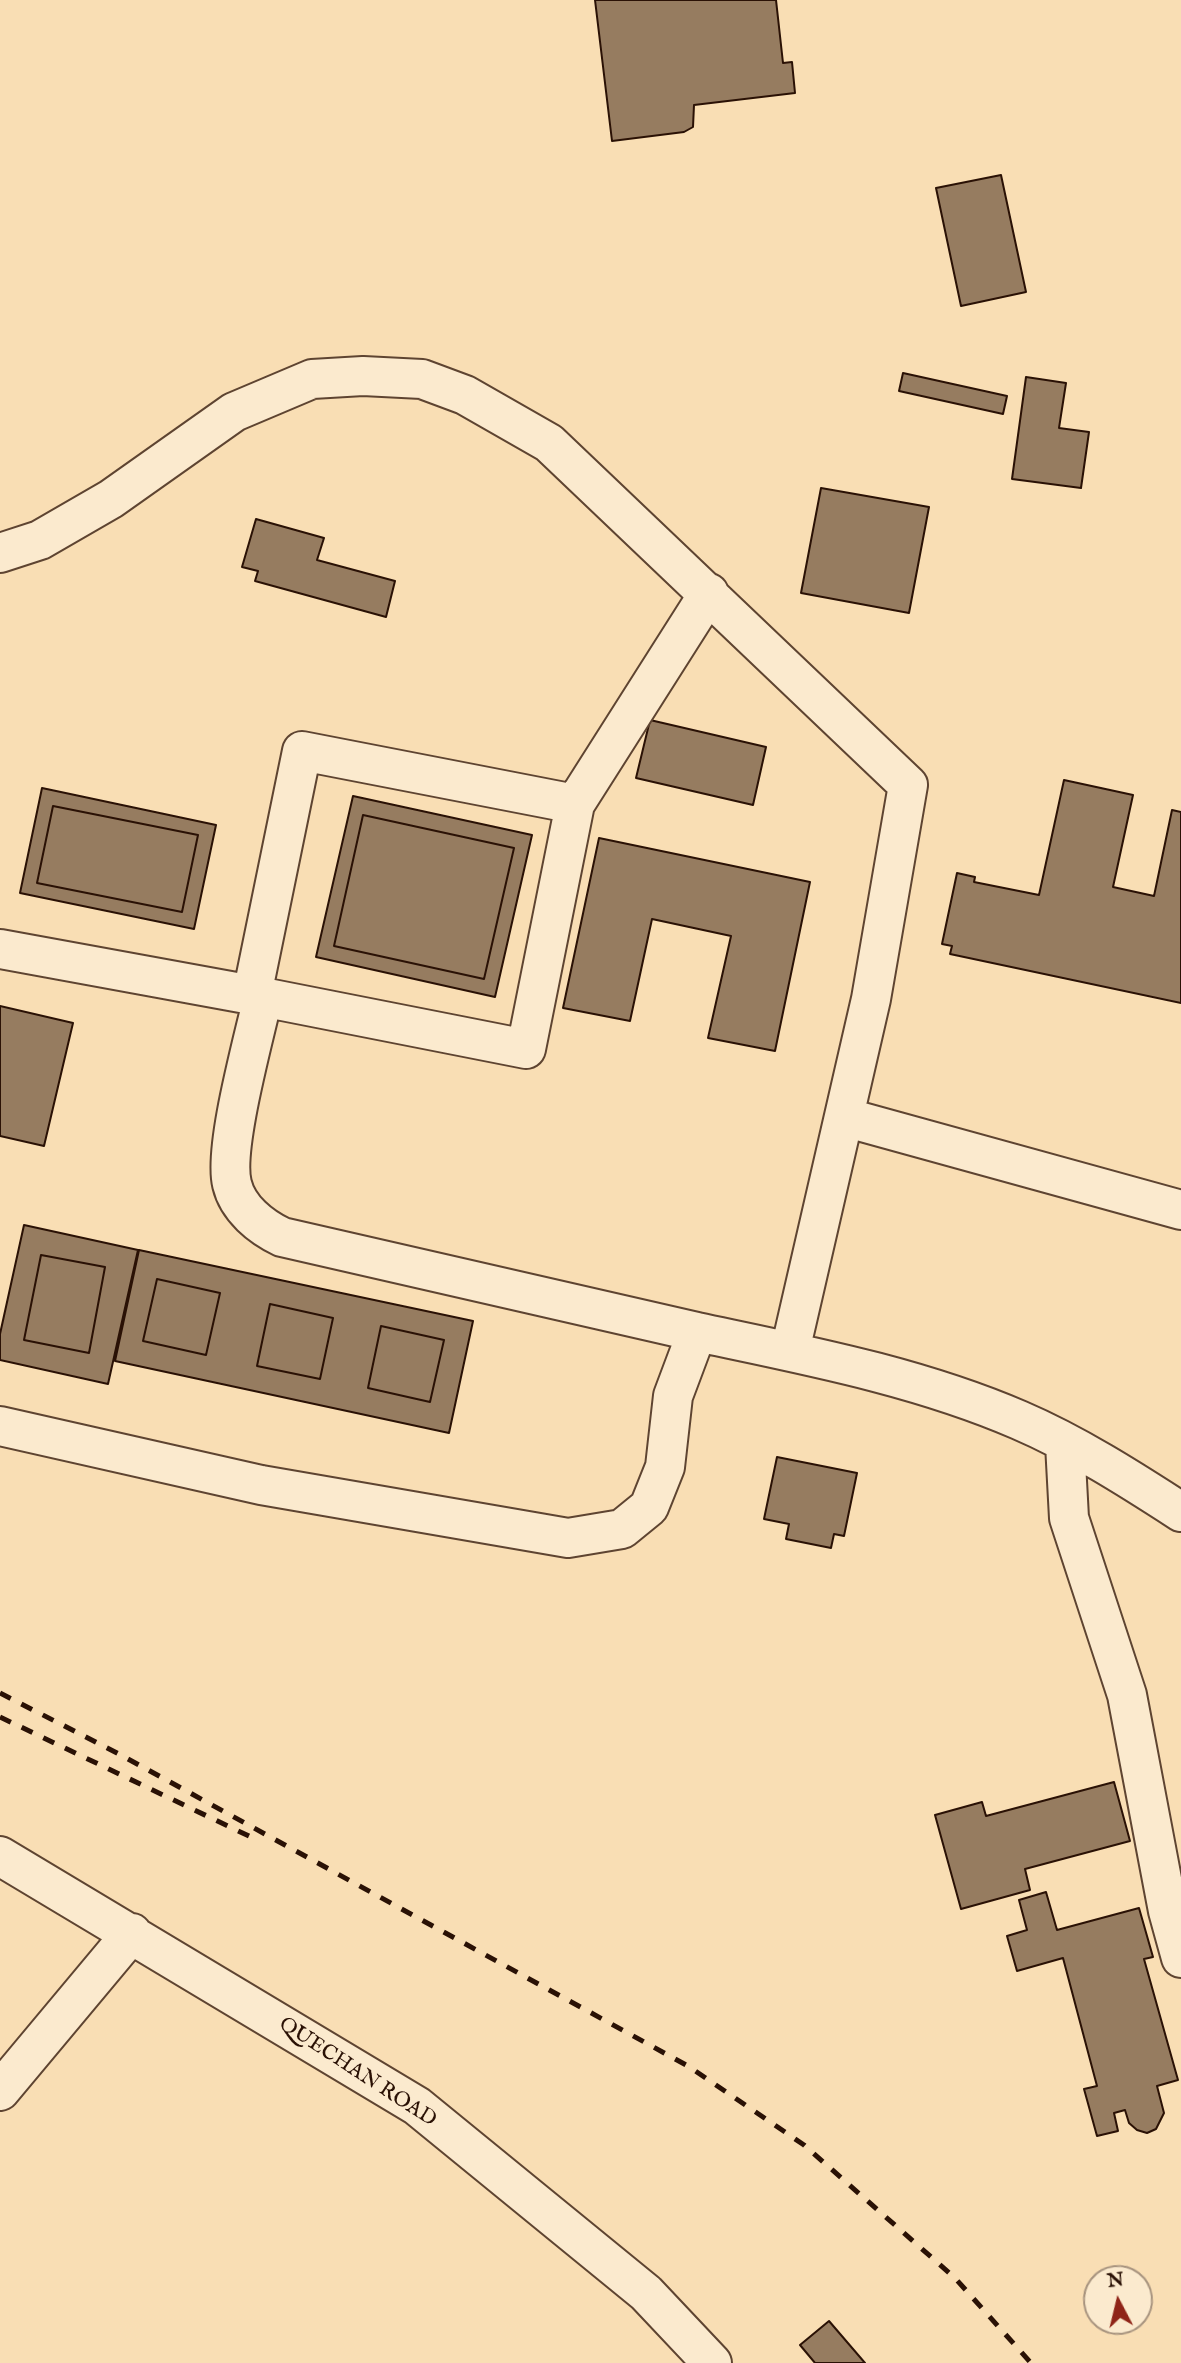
<!DOCTYPE html>
<html>
<head>
<meta charset="utf-8">
<style>
  body { margin:0 }
  #map { position:relative; width:1181px; height:2363px; overflow:hidden; background:#f9deb4; font-family:"IM FELL English",serif }
  canvas { display:block }
  .north { position:absolute; left:1083px; top:2265px; width:70px; height:70px; box-sizing:border-box; background:#fbeace; border:2px solid #a7937e; border-radius:50%; rotate:353deg; font-size:19px; font-weight:700; line-height:28px; text-align:center; color:#2a1105 }
  .north::after { content:''; display:block; margin:auto; width:24px; height:32px; background:#8f2418; clip-path:polygon(50% 0,100% 100%,50% 72%,0 100%) }
</style>
</head>
<body>
<div id="map">
<canvas width="1181" height="2363"></canvas>
<div class="north">N</div>
</div>
<script>
const context = document.querySelector('canvas').getContext('2d');
context.lineJoin = 'round';
function paint(path, color) {
  context.fillStyle = color;
  context.fill(path, 'evenodd');
}
function stroke(path, color, width, dash) {
  context.strokeStyle = color;
  context.lineWidth = width;
  context.lineCap = dash ? 'butt' : 'round';
  context.setLineDash(dash || []);
  context.stroke(path);
}
function label(font, color, halo, rows, align = 'center') {
  context.font = font + ' "IM FELL English",serif';
  context.lineWidth = 6;
  context.setLineDash([]);
  context.textBaseline = 'middle';
  context.strokeStyle = halo;
  context.fillStyle = color;
  for (const [text, x, y, turn = 0] of rows) {
    context.save();
    context.translate(x, y);
    context.rotate((+turn || 0) * Math.PI / 180);
    context.textAlign = isNaN(turn) ? turn : align;
    if (halo) context.strokeText(text, 0, 0);
    context.fillText(text, 0, 0);
    context.restore();
  }
}
const building = new Path2D(`
  M 595,0 L 776,0 L 783,63 L 792,62 L 795,93 L 694,105 L 693,127 L 684,132 L 612,141 Z
  M 1001,175 L 1026,292 L 961,306 L 936,188 Z
  M 903,373 L 1007,396 L 1003,414 L 899,391 Z
  M 1026,377 L 1066,383 L 1059,428 L 1089,432 L 1081,488 L 1012,479 Z
  M 821,488 L 929,507 L 909,613 L 801,593 Z
  M 256,519 L 324,538 L 317,560 L 395,581 L 386,617 L 255,581 L 258,571 L 242,567 Z
  M 650,720 L 766,747 L 753,805 L 636,778 Z
  M 1064,780 L 1133,795 L 1113,887 L 1154,896 L 1172,810 L 1181,812 L 1181,1003 L 950,954 L 952,946 L 942,944 L 957,873 L 975,877 L 974,882 L 1039,895 Z
  M 42,788 L 216,825 L 194,929 L 20,893 ZM 53,806 L 198,835 L 182,912 L 37,883 Z
  M 353,796 L 532,835 L 495,997 L 316,957 ZM 363,815 L 514,848 L 484,979 L 334,946 Z
  M 53,806 L 198,835 L 182,912 L 37,883 Z
  M 363,815 L 514,848 L 484,979 L 334,946 Z
  M 599,838 L 810,882 L 775,1051 L 708,1038 L 731,936 L 652,919 L 630,1021 L 563,1008 Z
  M 0,1006 L 73,1023 L 44,1146 L 0,1136 Z
  M 24,1225 L 138,1250 L 108,1384 L 0,1360 L 0,1334 ZM 41,1255 L 105,1267 L 89,1353 L 24,1340 Z
  M 139,1250 L 473,1321 L 449,1433 L 115,1361 ZM 157,1279 L 220,1293 L 206,1355 L 143,1341 ZM 270,1304 L 333,1318 L 320,1379 L 257,1366 ZM 381,1326 L 444,1340 L 430,1402 L 368,1388 Z
  M 41,1255 L 105,1267 L 89,1353 L 24,1340 Z
  M 157,1279 L 220,1293 L 206,1355 L 143,1341 Z
  M 270,1304 L 333,1318 L 320,1379 L 257,1366 Z
  M 381,1326 L 444,1340 L 430,1402 L 368,1388 Z
  M 777,1457 L 857,1473 L 844,1536 L 834,1534 L 831,1548 L 786,1539 L 789,1524 L 764,1519 Z
  M 1114,1782 L 1130,1841 L 1025,1869 L 1030,1890 L 961,1909 L 935,1815 L 982,1802 L 986,1816 Z
  M 1046,1892 L 1057,1930 L 1139,1908 L 1153,1957 L 1144,1959 L 1178,2080 L 1157,2086 L 1164,2113 L 1156,2129 L 1147,2133 L 1137,2130 L 1129,2123 L 1125,2110 L 1114,2113 L 1118,2131 L 1097,2136 L 1084,2089 L 1097,2086 L 1063,1958 L 1017,1971 L 1007,1936 L 1027,1930 L 1019,1900 Z
  M 829,2321 L 865,2363 L 815,2363 L 800,2345 Z`);
paint(building, '#967c60');
stroke(building, '#2a1105', 2);
const minor = new Path2D(`
  M 0,553 L 40,540 L 111,499 L 234,412 L 312,379 L 363,376 L 422,379 L 465,395 L 549,443 L 908,785 L 871,999 L 790,1351
  M 302,751 L 575,804 L 526,1049 L 252,995 Z
  M 575,804 L 709,593
  M 0,949 L 252,995
  M 263,997 C 254,1038 223,1148 232,1184 C 238,1209 261,1227 282,1237 L 697,1332
  M 844,1117 L 1181,1210
  M 0,1426 L 261,1485 L 568,1538 L 622,1529 L 649,1507 L 665,1467 L 673,1396 L 697,1332 C 805,1355 917,1376 1019,1420 C 1075,1444 1130,1479 1181,1512
  M 1065,1444 L 1069,1518 L 1127,1695 L 1168,1911 L 1181,1958
  M 0,1856 L 417,2106 L 646,2293 L 712,2363
  M 0,2091 L 132,1933`);
stroke(minor, '#5e4431', 42);
stroke(minor, '#fbeace', 38);
stroke(new Path2D(`
  M 0,1693 L 119,1754 L 688,2066 L 804,2145 L 955,2278 L 1031,2363
  M 0,1717 L 253,1838`), '#2a1105', 5, [12, 12]);
label('21px', '#2a1105', '#fbeace', [
  ["QUECHAN ROAD",357,2073,33]
]);
</script>
</body>
</html>
